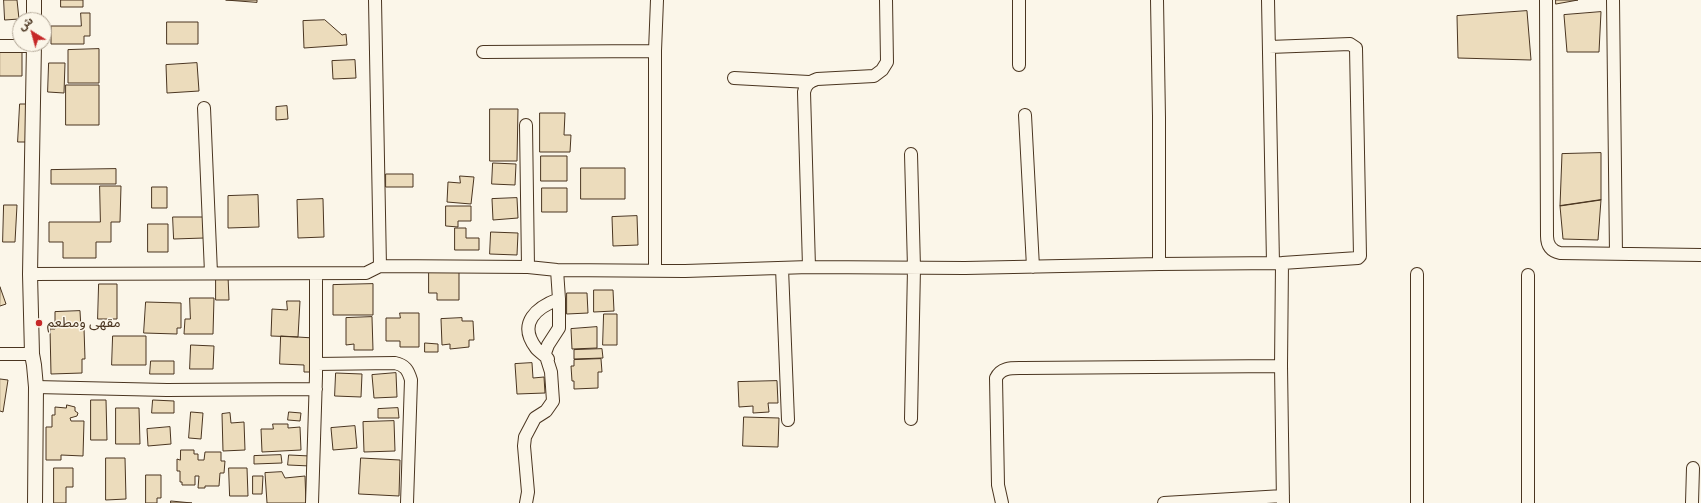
<!DOCTYPE html>
<html>
<head>
<meta charset="utf-8">
<style>
  body { margin:0 }
  #map { position:relative; width:1701px; height:503px; overflow:hidden; background:#fbf6e9; font-family:Merriweather,"Noto Sans Arabic",serif }
  canvas { display:block }
  .north { position:absolute; left:12px; top:12px; width:40px; height:40px; box-sizing:border-box; background:#fbf6e9; border:1px solid #b4a999; border-radius:50%; rotate:323deg; font-size:11px; font-weight:700; line-height:16px; text-align:center; color:#4a3520 }
  .north::after { content:''; display:block; margin:auto; width:14px; height:18px; background:#c62828; clip-path:polygon(50% 0,100% 100%,50% 72%,0 100%) }
</style>
</head>
<body>
<div id="map">
<canvas width="1701" height="503"></canvas>
<div class="north">ش</div>
</div>
<script>
const context = document.querySelector('canvas').getContext('2d');
context.lineJoin = 'round';
function paint(path, color) {
  context.fillStyle = color;
  context.fill(path, 'evenodd');
}
function stroke(path, color, width, dash) {
  context.strokeStyle = color;
  context.lineWidth = width;
  context.lineCap = dash ? 'butt' : 'round';
  context.setLineDash(dash || []);
  context.stroke(path);
}
function label(font, color, halo, rows, align = 'center') {
  context.font = font + ' Merriweather,"Noto Sans Arabic",serif';
  context.lineWidth = 3;
  context.setLineDash([]);
  context.textBaseline = 'middle';
  context.strokeStyle = halo;
  context.fillStyle = color;
  for (const [text, x, y, turn = 0] of rows) {
    context.save();
    context.translate(x, y);
    context.rotate((+turn || 0) * Math.PI / 180);
    context.textAlign = isNaN(turn) ? turn : align;
    if (halo) context.strokeText(text, 0, 0);
    context.fillText(text, 0, 0);
    context.restore();
  }
}
const building = new Path2D(`
  M 4,0 L 17,0 L 19,19 L 5,20 Z
  M 61,0 L 83,0 L 83,7 L 61,7 Z
  M 226,0 L 257,0 L 257,2 Z
  M 1556,0 L 1578,0 L 1556,4 Z
  M 1527,11 L 1531,60 L 1458,58 L 1457,16 Z
  M 1601,12 L 1599,52 L 1567,52 L 1564,15 Z
  M 81,13 L 90,13 L 90,36 L 84,36 L 84,44 L 51,44 L 51,26 L 81,26 Z
  M 325,20 L 342,35 L 346,34 L 347,45 L 304,48 L 303,21 Z
  M 167,22 L 198,22 L 198,44 L 167,44 Z
  M 0,49 L 22,49 L 22,76 L 0,76 Z
  M 99,49 L 99,83 L 68,83 L 68,50 Z
  M 355,60 L 356,78 L 333,79 L 332,61 Z
  M 49,63 L 65,63 L 64,93 L 48,92 Z
  M 197,63 L 199,91 L 167,93 L 166,65 Z
  M 66,85 L 99,85 L 99,125 L 66,125 Z
  M 20,104 L 28,104 L 26,142 L 18,142 Z
  M 287,106 L 288,119 L 276,120 L 276,107 Z
  M 490,109 L 518,109 L 517,161 L 490,161 Z
  M 540,113 L 565,113 L 564,135 L 571,135 L 570,152 L 540,152 Z
  M 1601,153 L 1601,200 L 1560,206 L 1562,154 Z
  M 541,156 L 567,156 L 567,181 L 541,181 Z
  M 493,163 L 516,164 L 515,185 L 492,184 Z
  M 581,168 L 625,168 L 625,199 L 581,199 Z
  M 116,169 L 116,184 L 51,184 L 51,170 Z
  M 386,174 L 413,174 L 413,187 L 386,187 Z
  M 460,176 L 474,177 L 471,204 L 447,202 L 448,182 L 460,183 Z
  M 100,186 L 121,186 L 120,222 L 111,222 L 111,242 L 96,242 L 96,258 L 63,258 L 63,242 L 49,242 L 49,222 L 100,222 Z
  M 152,187 L 167,187 L 167,208 L 152,208 Z
  M 542,188 L 567,188 L 567,212 L 542,212 Z
  M 258,195 L 259,227 L 228,228 L 228,196 Z
  M 517,198 L 518,218 L 493,220 L 492,199 Z
  M 323,199 L 324,237 L 298,238 L 297,200 Z
  M 1601,200 L 1598,240 L 1563,239 L 1560,206 Z
  M 4,205 L 17,205 L 15,242 L 3,242 Z
  M 446,206 L 471,206 L 471,221 L 458,221 L 458,227 L 446,226 Z
  M 637,216 L 638,245 L 613,246 L 612,217 Z
  M 173,217 L 204,217 L 204,238 L 174,239 Z
  M 148,224 L 168,224 L 168,252 L 148,252 Z
  M 455,228 L 466,228 L 466,238 L 479,238 L 479,250 L 455,250 Z
  M 491,232 L 518,233 L 517,255 L 490,254 Z
  M 429,271 L 459,271 L 459,300 L 437,300 L 437,293 L 429,293 Z
  M 216,276 L 228,276 L 229,300 L 216,300 Z
  M 99,284 L 117,284 L 117,319 L 98,319 Z
  M 373,284 L 373,315 L 333,315 L 333,285 Z
  M 0,287 L 6,304 L 0,306 Z
  M 594,290 L 613,290 L 614,311 L 594,312 Z
  M 567,293 L 587,293 L 588,313 L 567,314 Z
  M 190,298 L 214,298 L 213,334 L 184,334 L 185,319 L 190,319 Z
  M 287,301 L 300,301 L 298,337 L 271,336 L 272,309 L 287,310 Z
  M 146,302 L 181,303 L 181,328 L 177,328 L 177,334 L 144,333 Z
  M 80,311 L 81,329 L 84,328 L 85,359 L 82,359 L 82,373 L 51,374 L 50,329 L 55,329 L 55,312 Z
  M 400,313 L 419,313 L 419,347 L 400,347 L 400,341 L 386,341 L 386,318 L 400,318 Z
  M 604,314 L 617,314 L 617,345 L 603,345 Z
  M 372,317 L 373,350 L 354,350 L 354,344 L 346,345 L 346,318 Z
  M 462,318 L 462,321 L 473,321 L 474,340 L 469,340 L 469,347 L 450,349 L 450,344 L 442,345 L 441,319 Z
  M 597,327 L 597,348 L 572,349 L 571,329 Z
  M 113,336 L 146,336 L 146,365 L 112,365 Z
  M 281,336 L 314,338 L 313,372 L 304,372 L 304,365 L 280,364 Z
  M 425,343 L 438,344 L 438,352 L 425,352 Z
  M 191,345 L 214,346 L 213,369 L 190,369 Z
  M 602,349 L 603,358 L 574,359 L 574,350 Z
  M 601,359 L 602,372 L 598,372 L 598,388 L 574,389 L 574,381 L 572,381 L 571,366 L 574,366 L 574,360 Z
  M 151,361 L 174,361 L 174,374 L 150,374 Z
  M 532,363 L 533,378 L 544,377 L 545,393 L 517,394 L 515,364 Z
  M 336,373 L 362,374 L 361,397 L 335,396 Z
  M 396,373 L 397,397 L 374,398 L 372,375 Z
  M 0,379 L 8,380 L 3,412 L 0,411 Z
  M 777,381 L 778,403 L 768,403 L 769,412 L 753,413 L 753,406 L 739,407 L 738,382 Z
  M 91,400 L 106,400 L 107,440 L 91,440 Z
  M 153,400 L 174,401 L 174,413 L 152,413 Z
  M 67,405 L 75,407 L 75,411 L 78,413 L 77,416 L 70,418 L 71,421 L 84,421 L 83,456 L 61,455 L 61,460 L 46,460 L 46,427 L 52,427 L 52,415 L 55,415 L 55,407 L 66,408 Z
  M 116,408 L 139,408 L 140,444 L 116,444 Z
  M 398,408 L 399,418 L 378,418 L 378,409 Z
  M 191,412 L 203,413 L 201,439 L 189,438 Z
  M 289,412 L 301,413 L 300,421 L 288,420 Z
  M 230,413 L 231,423 L 244,422 L 245,450 L 223,451 L 222,414 Z
  M 744,417 L 779,418 L 778,447 L 743,446 Z
  M 394,421 L 395,451 L 364,452 L 363,422 Z
  M 273,424 L 288,424 L 288,428 L 300,427 L 301,450 L 262,452 L 261,429 L 273,429 Z
  M 355,426 L 357,448 L 333,450 L 331,428 Z
  M 170,427 L 171,444 L 148,446 L 147,429 Z
  M 181,450 L 194,450 L 194,454 L 198,454 L 198,460 L 204,460 L 205,452 L 221,452 L 221,461 L 225,461 L 224,473 L 220,473 L 219,486 L 205,486 L 205,488 L 198,488 L 199,476 L 195,476 L 195,485 L 182,485 L 182,482 L 180,482 L 180,471 L 177,471 L 177,459 L 180,460 Z
  M 281,455 L 282,463 L 254,464 L 254,456 Z
  M 289,455 L 310,456 L 310,466 L 288,465 Z
  M 106,458 L 125,458 L 126,499 L 106,500 Z
  M 361,458 L 400,460 L 399,496 L 359,494 Z
  M 54,468 L 73,468 L 73,487 L 66,487 L 66,503 L 54,503 Z
  M 229,468 L 247,468 L 248,496 L 230,496 Z
  M 282,472 L 285,478 L 305,476 L 306,503 L 267,503 L 265,473 Z
  M 146,475 L 161,475 L 161,498 L 157,498 L 157,503 L 146,503 Z
  M 253,476 L 263,476 L 262,494 L 253,494 Z
  M 171,501 L 192,503 L 171,503 Z`);
paint(building, '#ecdcbc');
stroke(building, '#4a3520', 1);
const minor = new Path2D(`
  M 375,0 L 380,266
  M 1019,0 L 1019,65
  M 1157,0 L 1159,117 L 1159,264
  M 1268,0 L 1273,263
  M 1546,0 L 1547,236 C 1547,245 1551,251 1560,253 L 1701,255
  M 1613,0 L 1616,254
  M 0,46 L 34,46
  M 483,52 L 655,51
  M 734,78 L 809,82
  M 204,108 L 211,273
  M 1025,115 L 1033,267
  M 526,125 L 528,267
  M 911,154 L 914,268 L 911,419
  M 1282,263 L 1281,366 L 1283,503
  M 809,267 L 804,92 C 806,84 809,82 817,79 L 874,76 L 882,70 L 887,62 L 886,0
  M 782,268 L 788,420
  M 655,270 L 655,51 L 657,0
  M 30,274 L 366,273 L 380,266 L 528,267 L 557,270 L 685,271 L 809,267 L 965,268 L 1159,264 L 1282,263 L 1358,258 L 1360,256 L 1356,48 L 1350,44 L 1269,47
  M 1417,274 L 1417,503
  M 0,354 L 32,354
  M 548,359 C 545,355 539,352 536,348 C 517,323 537,307 559,299
  M 316,364 L 395,363 C 405,365 408,370 411,380 L 407,503
  M 36,387 L 167,390 L 316,389
  M 312,503 L 316,376 L 316,274
  M 526,503 L 528,492 L 524,446 L 525,437 L 535,418 L 546,411 L 553,401 L 551,372 L 545,353 L 548,345 L 559,328 L 559,299 L 557,270
  M 1002,503 L 998,485 L 996,378 C 1001,367 1012,368 1023,368 L 1281,366
  M 1164,503 L 1283,496
  M 1528,503 L 1528,275
  M 1692,503 L 1693,468`);
const tertiary = new Path2D(`
  M 34,0 L 34,20
  M 34,44 L 30,274 L 32,354 L 34,365 L 36,387 L 35,503`);
stroke(minor, '#4a3520', 14);
stroke(tertiary, '#4a3520', 16);
stroke(minor, '#fbf6e9', 12);
stroke(tertiary, '#fbf6e9', 14);
for (const [x, y, r, color] of [
  [39,323,4,"#c62828"]
]) {
  const dot = new Path2D();
  dot.arc(x, y, r, 0, 2 * Math.PI);
  context.fillStyle = color;
  context.fill(dot);
  stroke(dot, '#fbf6e9', 1.5);
}
label('14px', '#4a3520', '#fbf6e9', [
  ["مقهى ومطعم",47,323]
], 'left');
</script>
</body>
</html>
